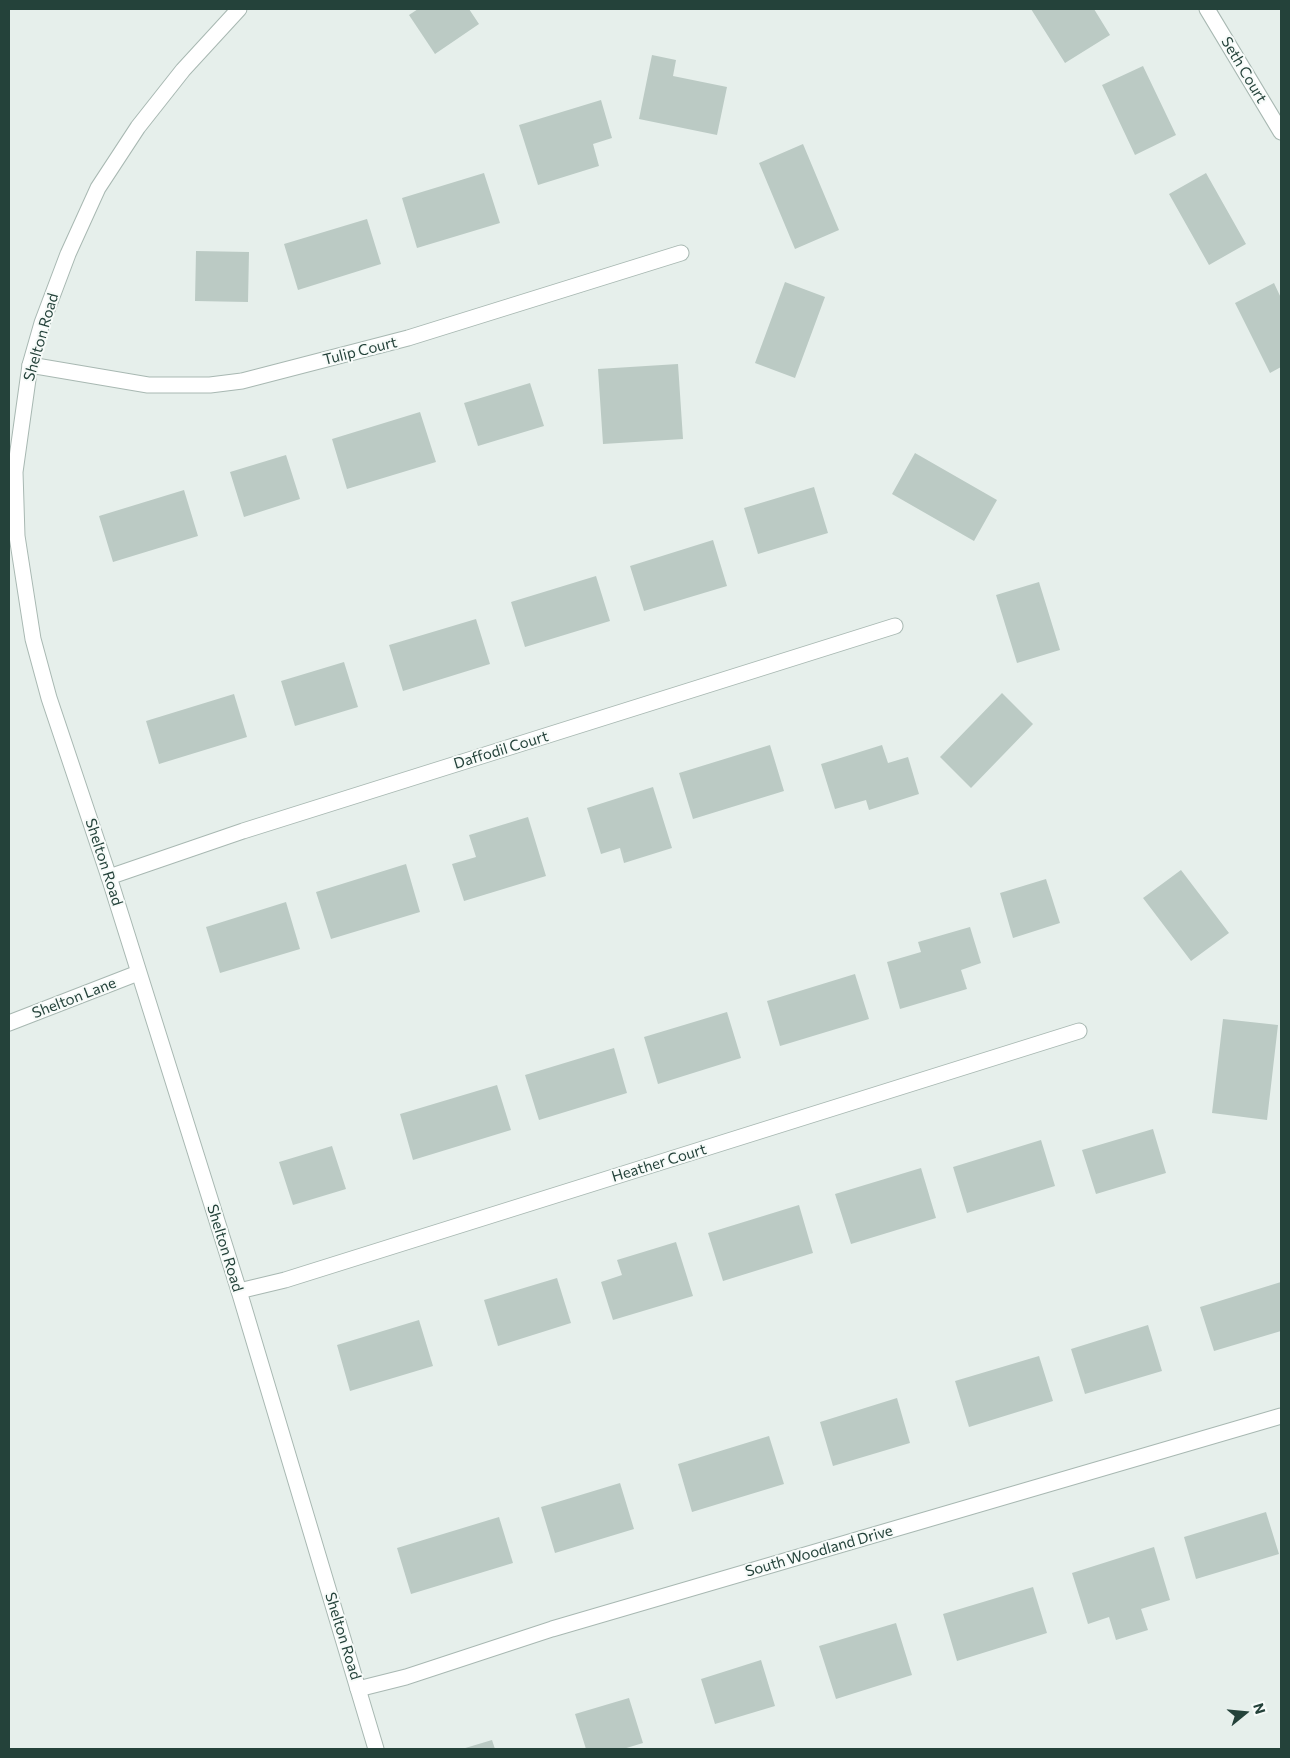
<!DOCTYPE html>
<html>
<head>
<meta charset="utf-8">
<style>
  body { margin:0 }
  #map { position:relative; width:1290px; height:1758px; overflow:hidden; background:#e6efeb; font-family:Commissioner,sans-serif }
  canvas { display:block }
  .frame { position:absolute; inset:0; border:10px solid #24423a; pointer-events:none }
  .north { position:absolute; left:1220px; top:1688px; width:50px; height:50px; -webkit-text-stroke:4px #f7fbf9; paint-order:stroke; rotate:73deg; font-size:14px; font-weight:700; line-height:20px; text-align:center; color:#24423a }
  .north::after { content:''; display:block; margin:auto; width:18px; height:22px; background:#24423a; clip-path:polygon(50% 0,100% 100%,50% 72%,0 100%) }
</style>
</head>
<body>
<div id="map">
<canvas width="1290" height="1758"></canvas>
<div class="frame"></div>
<div class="north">N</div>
</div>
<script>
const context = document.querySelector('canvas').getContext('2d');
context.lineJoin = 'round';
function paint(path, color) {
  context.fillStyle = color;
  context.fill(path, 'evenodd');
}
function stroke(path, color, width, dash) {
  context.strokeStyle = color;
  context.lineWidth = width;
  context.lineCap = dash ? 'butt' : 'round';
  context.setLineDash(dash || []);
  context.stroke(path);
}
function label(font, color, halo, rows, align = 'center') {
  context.font = font + ' Commissioner,sans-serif';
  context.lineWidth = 4;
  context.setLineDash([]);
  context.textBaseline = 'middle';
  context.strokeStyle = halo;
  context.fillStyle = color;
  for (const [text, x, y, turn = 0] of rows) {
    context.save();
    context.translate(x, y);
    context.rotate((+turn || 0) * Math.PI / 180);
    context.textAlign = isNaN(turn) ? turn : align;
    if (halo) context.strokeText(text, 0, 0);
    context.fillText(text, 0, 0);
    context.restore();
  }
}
paint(new Path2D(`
  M 418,9 L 469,9 L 479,24 L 435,54 L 409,15 Z
  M 1031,9 L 1094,9 L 1110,35 L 1065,63 Z
  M 652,55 L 676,60 L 673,76 L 727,87 L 717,135 L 639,119 Z
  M 1143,66 L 1176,135 L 1135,155 L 1102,85 Z
  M 601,100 L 612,138 L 593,144 L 599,166 L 538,185 L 519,125 Z
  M 803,144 L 839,230 L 795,249 L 759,163 Z
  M 484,173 L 500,223 L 417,248 L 402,198 Z
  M 1206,173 L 1246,244 L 1209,265 L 1169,194 Z
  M 367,219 L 381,264 L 298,290 L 284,244 Z
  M 196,251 L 249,252 L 248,302 L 195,301 Z
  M 785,282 L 825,297 L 795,378 L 755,363 Z
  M 1274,283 L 1281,298 L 1281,367 L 1270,373 L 1235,303 Z
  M 678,364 L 683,439 L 603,444 L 598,369 Z
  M 530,383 L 544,426 L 478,446 L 464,403 Z
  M 420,412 L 436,462 L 347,489 L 332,439 Z
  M 915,453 L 997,500 L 974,541 L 892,494 Z
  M 286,455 L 300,499 L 244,517 L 230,472 Z
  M 814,487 L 828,533 L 758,554 L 744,508 Z
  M 184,490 L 198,536 L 113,562 L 99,516 Z
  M 713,540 L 727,586 L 644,611 L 630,566 Z
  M 596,576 L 610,621 L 525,647 L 511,602 Z
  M 1039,582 L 1060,650 L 1017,663 L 996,595 Z
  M 476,619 L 490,664 L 403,691 L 389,645 Z
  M 344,662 L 358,707 L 295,726 L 281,681 Z
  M 1002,693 L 1033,724 L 971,788 L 940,757 Z
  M 234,694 L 247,737 L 159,764 L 146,721 Z
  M 770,745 L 784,791 L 693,819 L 679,773 Z
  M 882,745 L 888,763 L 908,757 L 919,794 L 869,810 L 866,800 L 835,809 L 821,764 Z
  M 653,787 L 672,848 L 624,863 L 620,848 L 601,854 L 587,808 Z
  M 528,817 L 546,876 L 464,901 L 452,864 L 476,857 L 469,835 Z
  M 406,864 L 420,912 L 331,939 L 316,892 Z
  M 1181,870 L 1229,933 L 1191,961 L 1143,898 Z
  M 1046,879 L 1060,923 L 1013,938 L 1000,893 Z
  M 286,902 L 300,949 L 220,973 L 206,927 Z
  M 970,927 L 981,963 L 961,970 L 967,989 L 900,1009 L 887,962 L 921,952 L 918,942 Z
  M 855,974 L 869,1019 L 780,1046 L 767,1001 Z
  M 727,1012 L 741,1058 L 658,1084 L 644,1037 Z
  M 1223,1019 L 1278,1025 L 1267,1120 L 1212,1113 Z
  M 614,1048 L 627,1093 L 539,1120 L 525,1075 Z
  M 497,1085 L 511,1130 L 413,1160 L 400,1114 Z
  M 1153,1129 L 1166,1173 L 1096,1194 L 1082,1150 Z
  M 1041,1140 L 1055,1186 L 967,1213 L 953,1167 Z
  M 332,1146 L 346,1189 L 293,1205 L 279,1162 Z
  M 921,1168 L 936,1218 L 851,1244 L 835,1194 Z
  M 799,1205 L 813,1253 L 723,1281 L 708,1233 Z
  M 676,1242 L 693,1296 L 613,1320 L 601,1282 L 622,1275 L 617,1260 Z
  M 557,1278 L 571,1323 L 498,1346 L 484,1300 Z
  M 1281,1282 L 1281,1331 L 1214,1351 L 1200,1307 Z
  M 419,1320 L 433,1366 L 350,1391 L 337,1345 Z
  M 1148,1325 L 1162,1371 L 1085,1394 L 1071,1349 Z
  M 1039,1356 L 1053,1401 L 969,1427 L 955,1381 Z
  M 897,1398 L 910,1443 L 833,1466 L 820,1422 Z
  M 769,1436 L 784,1484 L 692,1512 L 678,1464 Z
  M 620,1483 L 634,1529 L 555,1553 L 541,1507 Z
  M 1266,1512 L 1279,1554 L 1196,1579 L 1184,1537 Z
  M 499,1517 L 513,1563 L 411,1594 L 397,1548 Z
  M 1154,1547 L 1170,1600 L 1141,1609 L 1148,1630 L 1116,1640 L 1109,1617 L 1088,1624 L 1072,1573 Z
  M 1033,1587 L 1047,1633 L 957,1661 L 943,1614 Z
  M 896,1623 L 912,1675 L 836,1699 L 819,1646 Z
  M 761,1660 L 775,1706 L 715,1724 L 701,1679 Z
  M 629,1698 L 643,1743 L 623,1749 L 586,1749 L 575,1714 Z
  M 492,1740 L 495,1749 L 462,1749 Z`), '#bbcac4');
const minor = new Path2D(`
  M 1207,9 L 1281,132
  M 30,365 L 148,385 L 210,385 L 242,381 L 408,338 L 681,253
  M 109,877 L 243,831 L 895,626
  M 9,1023 L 138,973
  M 239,1291 L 285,1280 L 1079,1031
  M 358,1689 L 406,1677 L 552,1629 L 1281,1416`);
const tertiary = new Path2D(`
  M 239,9 L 183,70 L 138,127 L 98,188 L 68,254 L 42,323 L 30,365 L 15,472 L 17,536 L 33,639 L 49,698 L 109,877 L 239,1291 L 376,1749`);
stroke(minor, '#a8b8b2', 17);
stroke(tertiary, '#a8b8b2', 17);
stroke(minor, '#fff', 15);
stroke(tertiary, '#fff', 15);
label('15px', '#24423a', '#f7fbf9', [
  ["Seth Court",1244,70,59],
  ["Shelton Road",41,337,-74],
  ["Tulip Court",360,351,-14],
  ["Daffodil Court",501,750,-17],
  ["Shelton Road",104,862,72],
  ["Shelton Lane",74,998,-21],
  ["Heather Court",659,1163,-17],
  ["Shelton Road",225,1248,73],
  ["South Woodland Drive",819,1551,-16],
  ["Shelton Road",343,1636,73]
]);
</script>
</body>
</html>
